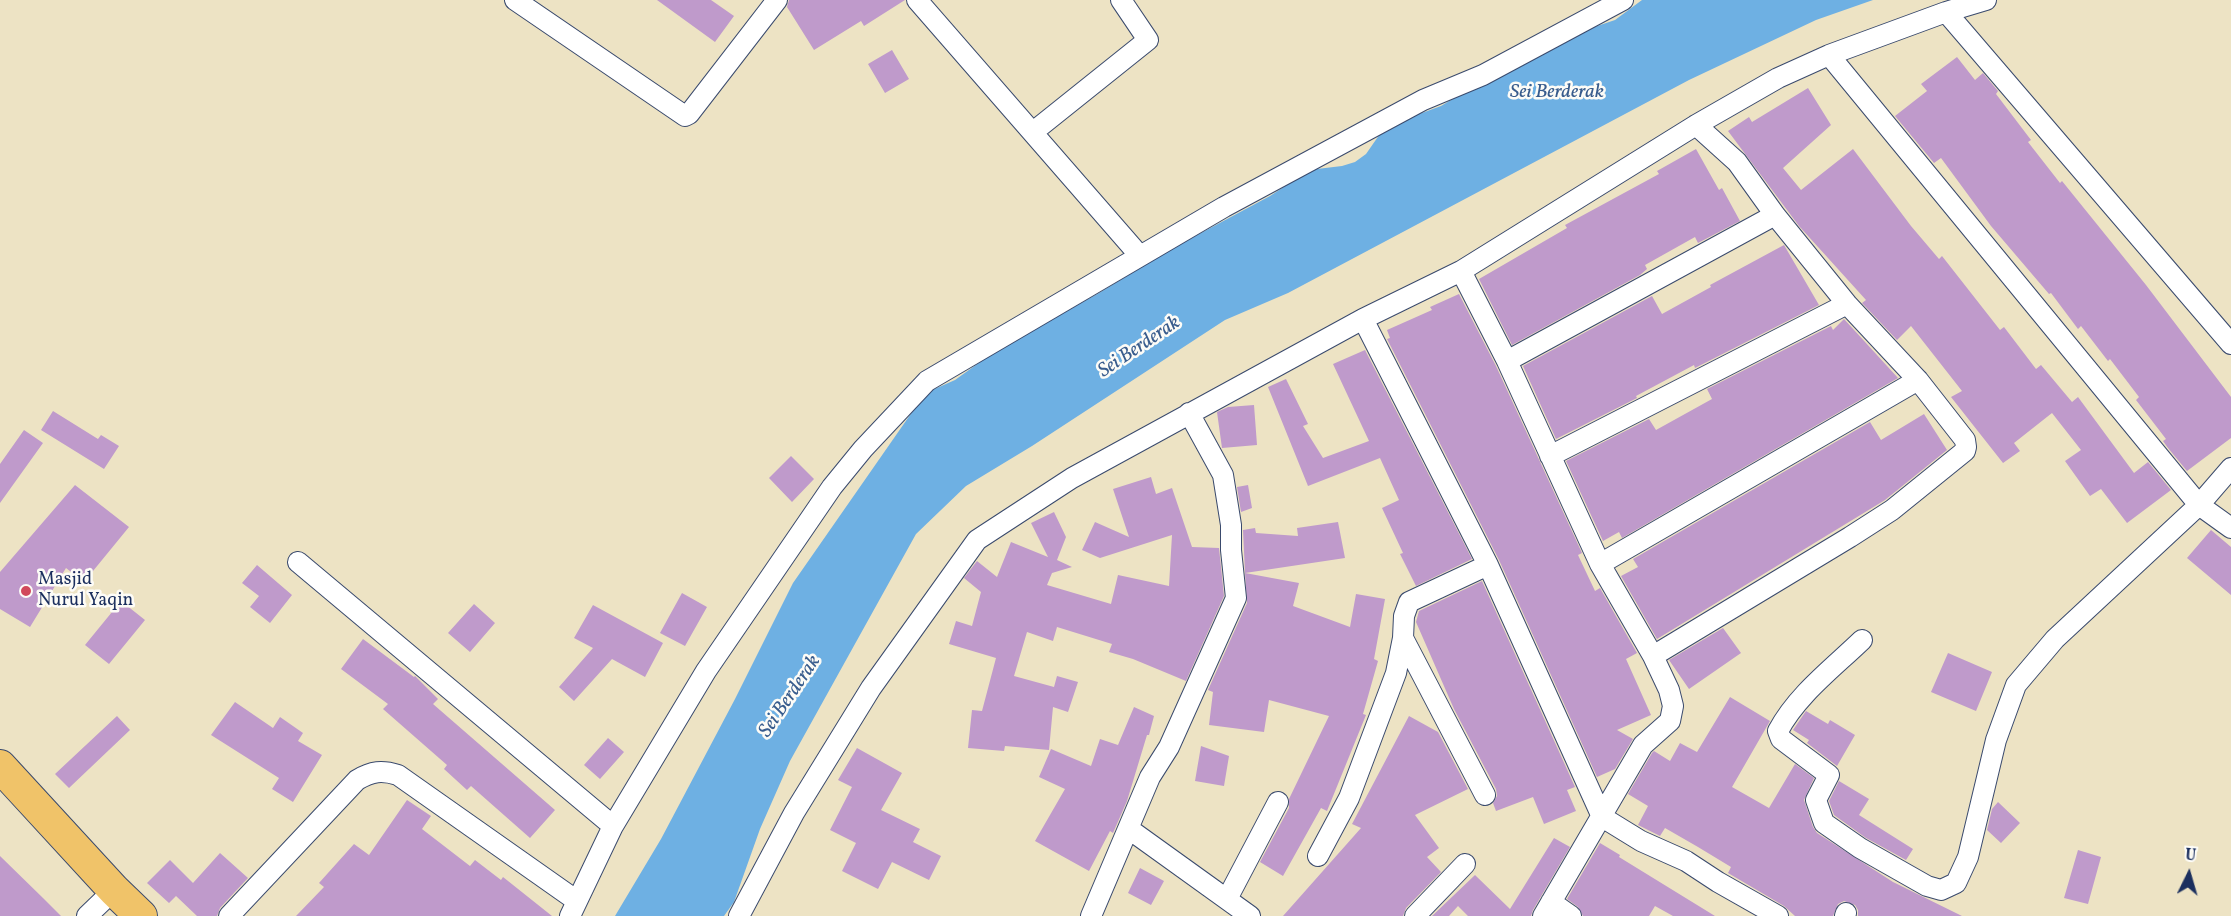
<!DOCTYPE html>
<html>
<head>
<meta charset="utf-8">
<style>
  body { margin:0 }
  #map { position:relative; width:2231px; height:916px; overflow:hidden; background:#ede3c4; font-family:Vollkorn,serif }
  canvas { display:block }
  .north { position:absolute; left:2159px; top:844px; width:60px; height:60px; -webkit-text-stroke:4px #fdfcf7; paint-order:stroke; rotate:5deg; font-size:16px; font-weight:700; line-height:24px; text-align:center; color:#1b2f5e }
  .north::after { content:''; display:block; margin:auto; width:21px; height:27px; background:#1b2f5e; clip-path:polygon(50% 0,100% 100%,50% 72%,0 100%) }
</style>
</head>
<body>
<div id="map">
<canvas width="2231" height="916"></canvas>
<div class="north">U</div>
</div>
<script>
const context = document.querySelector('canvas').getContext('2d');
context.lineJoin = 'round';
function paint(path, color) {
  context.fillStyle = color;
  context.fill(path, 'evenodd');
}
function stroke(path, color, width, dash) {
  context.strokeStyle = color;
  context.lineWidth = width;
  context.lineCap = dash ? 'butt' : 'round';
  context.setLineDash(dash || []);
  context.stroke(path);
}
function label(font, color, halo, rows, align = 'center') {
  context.font = font + ' Vollkorn,serif';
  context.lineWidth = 5;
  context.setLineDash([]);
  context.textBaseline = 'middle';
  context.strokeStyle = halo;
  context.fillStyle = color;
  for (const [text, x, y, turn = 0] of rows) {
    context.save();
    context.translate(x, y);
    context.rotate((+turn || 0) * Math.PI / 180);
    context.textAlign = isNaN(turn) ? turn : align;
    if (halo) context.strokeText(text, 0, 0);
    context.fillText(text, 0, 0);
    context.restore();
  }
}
paint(new Path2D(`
  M 1642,0 L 1873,0 L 1816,20 L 1689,80 L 1288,293 L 1225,320 L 1032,446 L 966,486 L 916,534 L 790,761 L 760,829 L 734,902 L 724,916 L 615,916 L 661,839 L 735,699 L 793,583 L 917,405 L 930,391 L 955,380 L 994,352 L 1099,293 L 1173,248 L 1270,196 L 1305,173 L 1317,169 L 1342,166 L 1355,162 L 1366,154 L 1382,131 L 1392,124 L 1441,106 L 1541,45 L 1615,20 Z`), '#6eb0e3');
paint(new Path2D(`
  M 657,0 L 711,0 L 734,16 L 715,42 Z
  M 789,0 L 905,0 L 864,26 L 861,21 L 814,50 L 787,7 Z
  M 892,50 L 909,79 L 885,93 L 868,64 Z
  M 1957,57 L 1975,80 L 1983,73 L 1998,91 L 1996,94 L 2031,140 L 2028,142 L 2060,183 L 2062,181 L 2146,285 L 2231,397 L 2231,438 L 2187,471 L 2168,448 L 2163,441 L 2166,439 L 2136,400 L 2139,397 L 2110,359 L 2108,361 L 2081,326 L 2078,329 L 2051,293 L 2049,294 L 1991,226 L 1941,158 L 1934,163 L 1895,116 L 1927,91 L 1921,84 Z
  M 1808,88 L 1831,125 L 1783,168 L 1801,190 L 1853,149 L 1911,226 L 1939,259 L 1942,256 L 2000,330 L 2004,327 L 2036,369 L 2041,365 L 2072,402 L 2078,397 L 2134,473 L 2148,462 L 2171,490 L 2127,523 L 2101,489 L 2090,496 L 2065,461 L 2081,450 L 2052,413 L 2014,443 L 2020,451 L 2003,463 L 1951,397 L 1962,391 L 1911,326 L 1897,340 L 1862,303 L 1866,300 L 1799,226 L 1728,131 L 1749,117 L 1752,122 Z
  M 1696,149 L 1719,190 L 1722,188 L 1740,221 L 1698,243 L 1695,237 L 1645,265 L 1647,269 L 1640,275 L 1512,345 L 1479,279 L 1567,228 L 1565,225 L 1659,174 L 1657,171 Z
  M 1784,245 L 1819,305 L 1695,368 L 1694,365 L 1636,396 L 1637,398 L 1556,439 L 1523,366 L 1652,296 L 1662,314 L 1711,287 L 1710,285 Z
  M 1459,294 L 1496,366 L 1582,553 L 1578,555 L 1595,591 L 1600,588 L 1637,653 L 1626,659 L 1651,715 L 1617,730 L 1633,739 L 1615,769 L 1597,777 L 1499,560 L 1387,339 L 1390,338 L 1387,330 L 1432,310 L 1430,307 Z
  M 1844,319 L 1898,378 L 1622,538 L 1619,532 L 1603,541 L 1566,461 L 1649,419 L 1656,430 L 1712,399 L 1707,389 L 1831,326 L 1833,330 Z
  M 1365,350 L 1472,559 L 1416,586 L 1400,554 L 1403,553 L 1382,508 L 1399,500 L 1380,458 L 1308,486 L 1268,387 L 1286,379 L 1308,424 L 1303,426 L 1323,458 L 1369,441 L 1333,364 Z
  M 1254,405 L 1257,445 L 1222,448 L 1217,412 L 1228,407 Z
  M 53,411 L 98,439 L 101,435 L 119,446 L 104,469 L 41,430 Z
  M 1924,414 L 1947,450 L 1885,500 L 1657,639 L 1621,576 L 1638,567 L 1633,559 L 1870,422 L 1881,440 Z
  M 24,430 L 43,443 L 0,503 L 0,464 Z
  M 791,456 L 814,479 L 792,502 L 769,478 Z
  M 1151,477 L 1156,494 L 1172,488 L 1192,547 L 1219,548 L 1224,596 L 1186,681 L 1133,659 L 1109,652 L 1112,644 L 1057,627 L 1053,641 L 1027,632 L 1014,676 L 1054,687 L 1057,676 L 1078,682 L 1068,712 L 1053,707 L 1049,750 L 1005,746 L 1004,751 L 968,748 L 972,710 L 982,711 L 996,658 L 949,644 L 956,621 L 972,626 L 981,592 L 964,578 L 977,561 L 997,577 L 1011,542 L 1048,557 L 1031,523 L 1054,512 L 1066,537 L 1057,560 L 1072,567 L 1052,573 L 1047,585 L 1111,604 L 1118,575 L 1169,586 L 1172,535 L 1100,558 L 1082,550 L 1095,522 L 1129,537 L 1113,489 Z
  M 75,485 L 129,527 L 84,582 L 66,568 L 30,627 L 0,609 L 0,572 Z
  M 1248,485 L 1252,508 L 1241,512 L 1237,487 Z
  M 1338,522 L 1345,558 L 1245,573 L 1243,530 L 1255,528 L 1256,533 L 1298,536 L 1297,528 Z
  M 2211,530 L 2231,547 L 2231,595 L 2187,558 Z
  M 257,565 L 292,595 L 270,623 L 250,607 L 259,596 L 242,583 Z
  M 1245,573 L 1299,583 L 1293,606 L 1350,627 L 1356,594 L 1385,599 L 1374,659 L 1378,661 L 1363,714 L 1366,715 L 1327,811 L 1321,808 L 1283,876 L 1260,862 L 1289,808 L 1289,799 L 1329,716 L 1269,700 L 1264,732 L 1209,725 L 1213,692 L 1208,690 L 1247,603 Z
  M 1482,581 L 1575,787 L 1567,790 L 1576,811 L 1544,824 L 1533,797 L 1496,811 L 1493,803 L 1497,796 L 1496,789 L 1454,709 L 1416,622 L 1419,611 Z
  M 682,593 L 707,607 L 685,646 L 660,633 Z
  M 121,601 L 145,620 L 109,664 L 85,645 Z
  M 474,604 L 495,623 L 470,652 L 448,633 Z
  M 593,605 L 663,643 L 645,677 L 612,659 L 574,701 L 559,687 L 593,648 L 574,638 Z
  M 1723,628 L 1741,653 L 1689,689 L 1669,660 Z
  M 363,639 L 414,677 L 415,676 L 438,699 L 433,704 L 555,810 L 530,838 L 471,786 L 467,790 L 444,769 L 447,765 L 383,709 L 388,704 L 341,669 Z
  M 1948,653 L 1992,672 L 1976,711 L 1931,692 Z
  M 1730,697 L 1770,721 L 1732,787 L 1769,808 L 1795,764 L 1814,778 L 1804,800 L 1813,827 L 1817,833 L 1893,882 L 1962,916 L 1858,916 L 1858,910 L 1855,905 L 1844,901 L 1838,904 L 1833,916 L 1795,916 L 1784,906 L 1728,873 L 1731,867 L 1698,847 L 1665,828 L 1660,836 L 1638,825 L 1648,806 L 1628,794 L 1652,753 L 1654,751 L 1670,761 L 1680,743 L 1697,752 Z
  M 235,702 L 273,728 L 280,717 L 303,733 L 298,741 L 322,755 L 293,802 L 272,789 L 279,778 L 211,735 Z
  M 1134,707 L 1154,716 L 1149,735 L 1147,735 L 1127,801 L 1113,833 L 1110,831 L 1089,871 L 1035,841 L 1065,789 L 1039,777 L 1051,749 L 1091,766 L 1100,739 L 1118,745 Z
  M 1806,711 L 1828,724 L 1830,720 L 1855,735 L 1837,766 L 1807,743 L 1809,740 L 1793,730 Z
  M 117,716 L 130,730 L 69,788 L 55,774 Z
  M 1409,716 L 1438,732 L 1468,789 L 1415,815 L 1439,848 L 1427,857 L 1441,872 L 1406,908 L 1403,916 L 1283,916 L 1361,828 L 1352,824 Z
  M 608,738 L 624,752 L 600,779 L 584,765 Z
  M 1201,746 L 1229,756 L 1224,786 L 1195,781 Z
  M 857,748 L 902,773 L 881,810 L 920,829 L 913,842 L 941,856 L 929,880 L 892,862 L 878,889 L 842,871 L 856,843 L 830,830 L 852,787 L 838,780 Z
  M 1839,781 L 1869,799 L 1859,815 L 1913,849 L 1906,860 L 1866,838 L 1834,815 L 1829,801 Z
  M 407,800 L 431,816 L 422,829 L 470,866 L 475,860 L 501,880 L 503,877 L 552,916 L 296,916 L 324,887 L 319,883 L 354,844 L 369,855 Z
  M 1998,802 L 2020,823 L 2001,843 L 1987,830 L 1992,809 Z
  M 1554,838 L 1570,847 L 1533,910 L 1531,916 L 1468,916 L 1458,906 L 1449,916 L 1432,916 L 1475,875 L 1510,909 Z
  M 1600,843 L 1620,855 L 1619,857 L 1715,916 L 1673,916 L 1655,906 L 1649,916 L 1583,916 L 1578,907 L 1567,899 Z
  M 2078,850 L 2101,857 L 2088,904 L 2064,898 Z
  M 220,853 L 248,878 L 220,908 L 217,916 L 197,916 L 176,896 L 169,903 L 147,883 L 170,860 L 193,883 Z
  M 0,856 L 43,898 L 61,916 L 0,916 Z
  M 1140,868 L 1164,881 L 1151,905 L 1128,893 Z`), '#bf9acb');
const street = new Path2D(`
  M 515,0 L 685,116 L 689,114 L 777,0
  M 917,0 L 1140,256
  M 1946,12 L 2231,344
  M 1829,55 L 2199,505 L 2231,528
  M 1033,132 L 1148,40 L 1121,0
  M 1461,271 L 1507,361 L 1600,564 L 1653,656 L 1669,690 L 1673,706 L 1670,721 L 1643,745 L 1543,916
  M 1363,319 L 1488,565 L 1602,817 L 1641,841 L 1686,861 L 1718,882 L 1778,916
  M 1507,361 L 1775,215
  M 1550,456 L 1847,304
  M 298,562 L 613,826
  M 1600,564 L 1918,380
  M 1403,638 L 1485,795
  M 1862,640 C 1833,668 1797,695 1778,731 L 1781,739 L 1829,775 L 1816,800 L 1824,823 L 1860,848 L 1927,886 L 1941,890 L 1956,883 L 1968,857 L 1996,740 L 2016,685 L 2055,639 L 2199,505 L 2231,468
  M 1653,656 L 1850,537 L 1892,510 L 1965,451 L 1966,447 L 1965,440 L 1918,380 L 1847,304 L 1775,215 L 1737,162 L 1696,125
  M 1129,829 L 1250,916
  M 1318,856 L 1349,798 L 1396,673 L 1403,638 L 1404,616 L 1409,602 L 1488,565
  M 1227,899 L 1278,802
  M 1551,902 L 1571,916
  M 87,916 L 114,890
  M 229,916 L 357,780 C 372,771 382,770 398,775 L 577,901
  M 570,916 L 613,826 L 706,671 L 832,487 L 863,449 L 927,381 L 1224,207 L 1423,100 L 1483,75 L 1623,0
  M 739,916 L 794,813 L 871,688 L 977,540 L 1072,478 L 1363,319 L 1461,271 L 1696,125 L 1778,78 L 1829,55 L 1946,12 L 1986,0
  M 1091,916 L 1150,777 L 1169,747 L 1236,598 L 1231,550 L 1231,525 L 1223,475 L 1189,413
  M 1415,916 L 1465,864
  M 1845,916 L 1846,913`);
const primary = new Path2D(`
  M 0,766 L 114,890 L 141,916`);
stroke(street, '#3a4a6d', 22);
stroke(primary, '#3a4a6d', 34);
stroke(street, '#fff', 20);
stroke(primary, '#f0c369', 32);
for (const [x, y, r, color] of [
  [26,591,6,"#d1495b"]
]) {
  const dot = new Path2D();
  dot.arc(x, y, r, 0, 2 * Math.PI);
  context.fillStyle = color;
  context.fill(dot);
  stroke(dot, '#fdfcf7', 2);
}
label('18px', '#1b2f5e', '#fdfcf7', [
  ["Masjid",38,581],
  ["Nurul Yaqin",38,602]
], 'left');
label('italic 20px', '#385c8d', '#fdfcf7', [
  ["Sei Berderak",1557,93],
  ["Sei Berderak",1140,348,-34],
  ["Sei Berderak",791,697,-56]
]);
</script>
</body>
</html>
